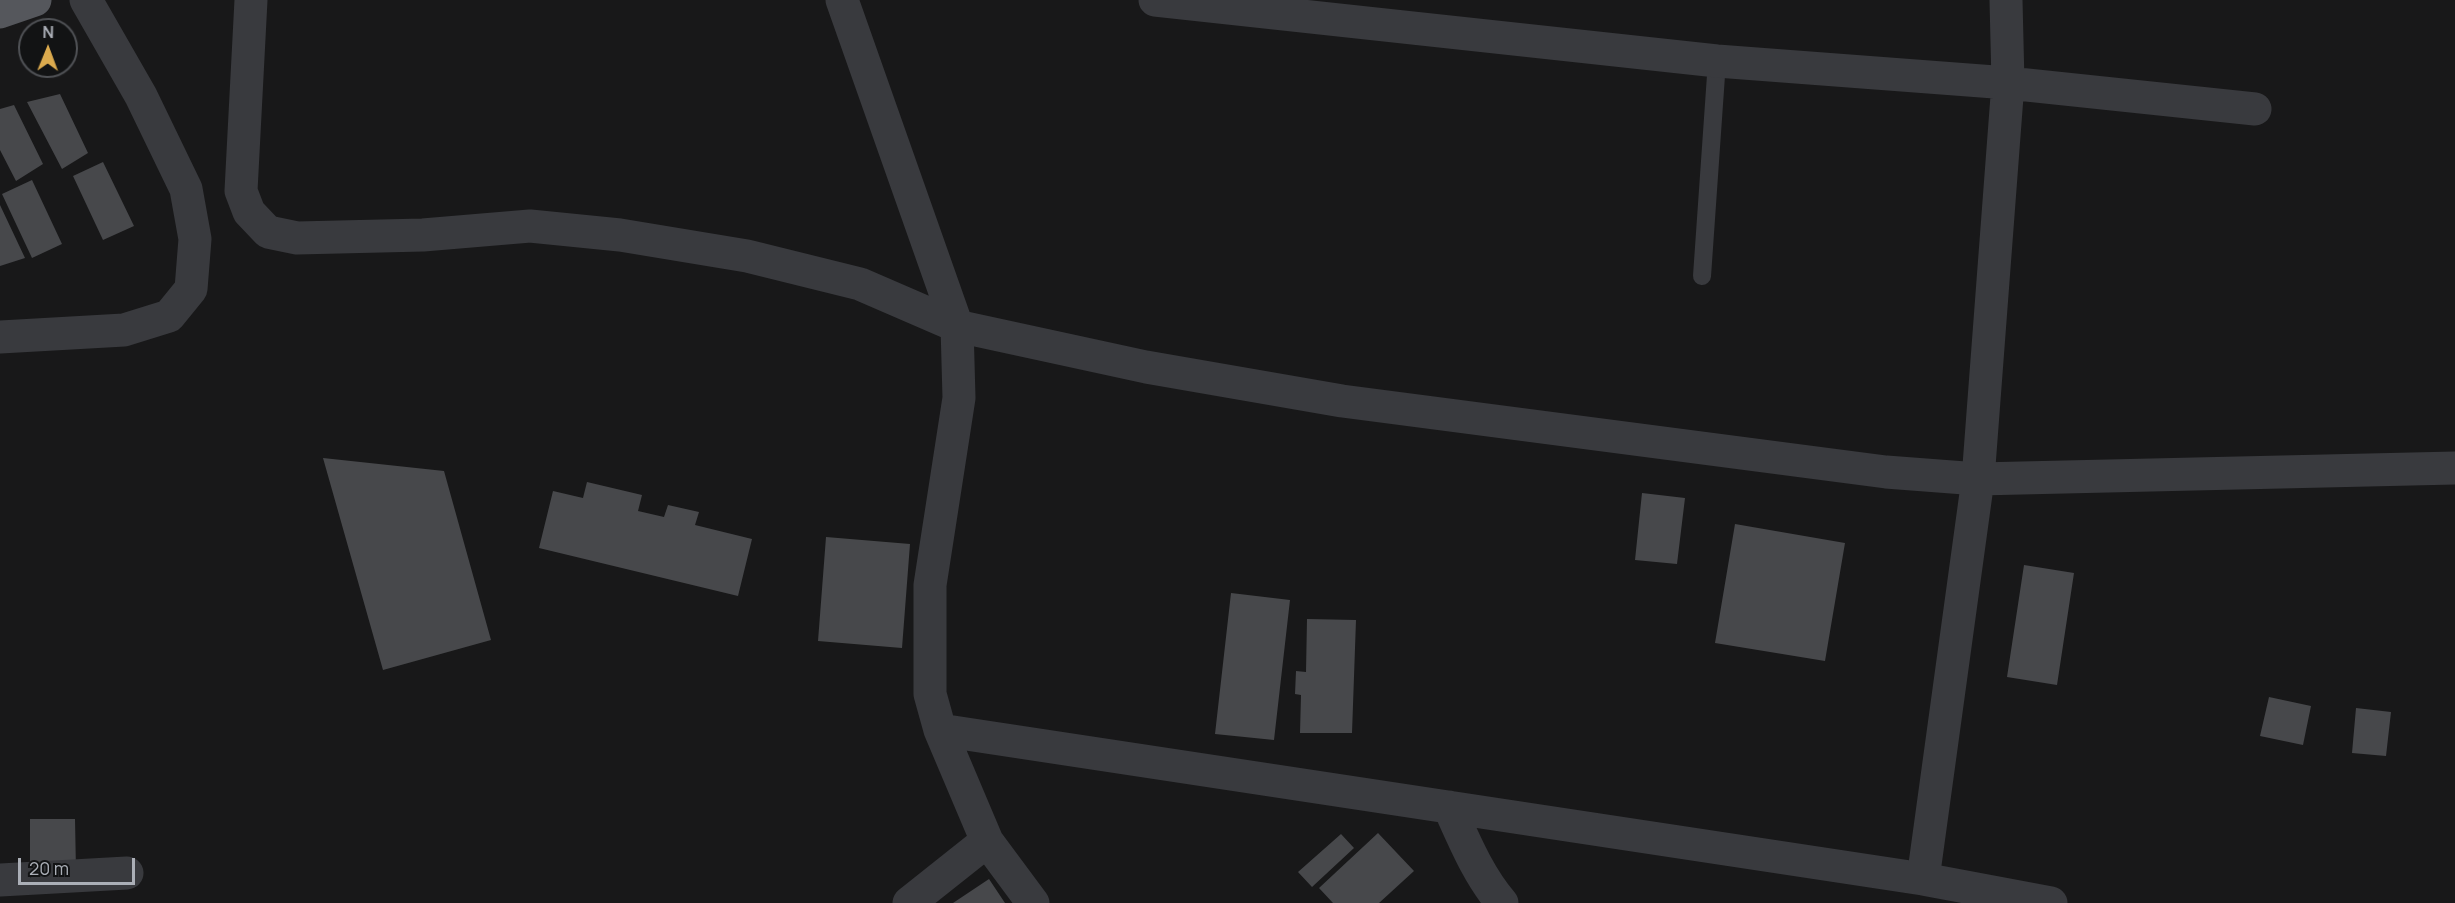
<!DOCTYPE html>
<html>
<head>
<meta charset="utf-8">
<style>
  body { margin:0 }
  #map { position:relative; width:2455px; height:903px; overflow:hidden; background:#181819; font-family:Manrope,sans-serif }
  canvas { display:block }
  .north { position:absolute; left:18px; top:18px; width:60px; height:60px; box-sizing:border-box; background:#121314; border:2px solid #4f5155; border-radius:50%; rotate:1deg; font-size:16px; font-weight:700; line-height:24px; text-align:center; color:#abafb7 }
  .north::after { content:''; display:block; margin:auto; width:21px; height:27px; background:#dbaa4e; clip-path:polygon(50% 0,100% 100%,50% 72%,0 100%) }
  .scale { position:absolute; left:18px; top:858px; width:117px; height:27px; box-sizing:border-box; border:3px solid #abafb7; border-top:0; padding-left:8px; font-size:18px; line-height:21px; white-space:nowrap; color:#abafb7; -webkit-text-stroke:4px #121314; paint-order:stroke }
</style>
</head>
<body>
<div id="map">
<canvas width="2455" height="903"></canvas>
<div class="north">N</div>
<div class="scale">20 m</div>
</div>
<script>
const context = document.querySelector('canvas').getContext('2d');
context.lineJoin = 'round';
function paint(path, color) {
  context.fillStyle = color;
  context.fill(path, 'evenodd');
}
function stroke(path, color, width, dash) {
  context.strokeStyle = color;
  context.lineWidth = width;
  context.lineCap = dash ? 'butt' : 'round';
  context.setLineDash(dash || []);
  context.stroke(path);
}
paint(new Path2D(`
  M 60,94 L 88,153 L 62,169 L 27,102 Z
  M 14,105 L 43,164 L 16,181 L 0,150 L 0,109 Z
  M 103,162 L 134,226 L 103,240 L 73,176 Z
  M 32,180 L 62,244 L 32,258 L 2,194 Z
  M 0,205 L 25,258 L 0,266 Z
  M 323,458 L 444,471 L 491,640 L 383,670 Z
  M 587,482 L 642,495 L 638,511 L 664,517 L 668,505 L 699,512 L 695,525 L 752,539 L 738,596 L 539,548 L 553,491 L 583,498 Z
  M 1642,493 L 1685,498 L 1677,564 L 1635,560 Z
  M 1735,524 L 1845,543 L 1825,661 L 1715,643 Z
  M 826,537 L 910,544 L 902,648 L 818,641 Z
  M 2024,565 L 2074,573 L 2057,685 L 2007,677 Z
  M 1231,593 L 1290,600 L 1274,740 L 1215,734 Z
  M 1307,619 L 1356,620 L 1352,733 L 1300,733 L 1301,695 L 1295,694 L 1296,671 L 1306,672 Z
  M 2269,697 L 2311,706 L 2303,745 L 2260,736 Z
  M 2356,708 L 2391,712 L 2386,756 L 2352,753 Z
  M 30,819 L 75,819 L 76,871 L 30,872 Z
  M 1378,833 L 1414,871 L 1379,903 L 1333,903 L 1319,888 Z
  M 1341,834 L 1354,848 L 1312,887 L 1298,872 Z
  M 989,879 L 1005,903 L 953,903 Z`), '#47484b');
stroke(new Path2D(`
  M 1702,276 L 1717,61`), '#393a3e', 18);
stroke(new Path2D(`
  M 251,0 L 241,191 L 249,212 L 268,232 L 297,238 L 423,235 L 530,226 L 620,235 L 747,256 L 860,284 L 957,326 L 1146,367 L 1342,401 L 1886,472 L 1978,479 L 2455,468
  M 842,0 L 957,326 L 959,398 L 930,585 L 930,694 L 940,730 L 987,841 L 1033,903
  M 1155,0 L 1717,61 L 2008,83 L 1978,479 L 1923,879
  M 2006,0 L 2008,83 L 2255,109
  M 0,337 L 124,330 L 169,316 L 191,289 L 195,239 L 186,189 L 141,96 L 86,0
  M 940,730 L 1923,879 L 2051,903
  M 1449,807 C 1464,840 1478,875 1502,903
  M 0,880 L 127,873
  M 909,903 L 987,841`), '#393a3e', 33);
stroke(new Path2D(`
  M 0,12 L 35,0`), '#55575c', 33);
</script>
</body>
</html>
